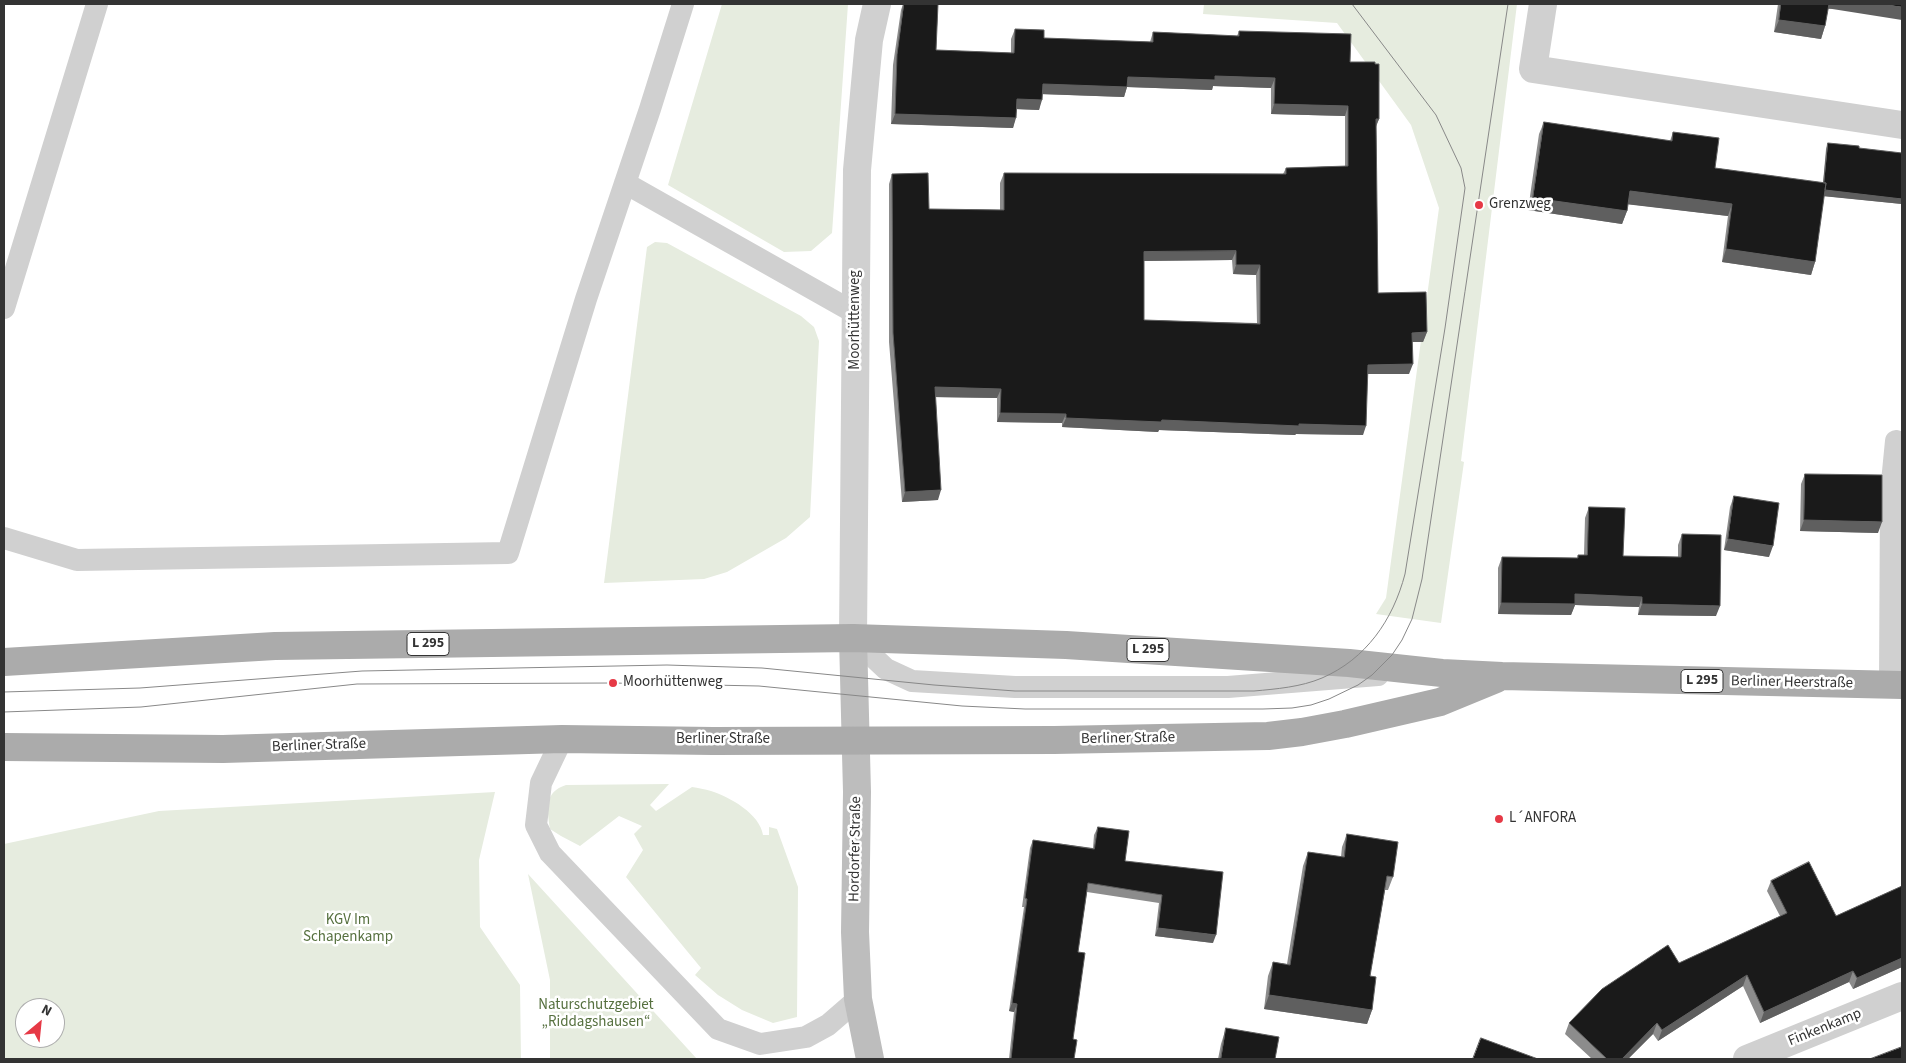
<!DOCTYPE html>
<html>
<head>
<meta charset="utf-8">
<style>
  body { margin:0 }
  #map { position:relative; width:1906px; height:1063px; overflow:hidden; background:#fff; font-family:"Source Sans 3",sans-serif }
  canvas { display:block }
  .frame { position:absolute; inset:0; border:5px solid #333; pointer-events:none }
  .north { position:absolute; left:15px; top:998px; width:50px; height:50px; box-sizing:border-box; background:#fff; border:1px solid #adadad; border-radius:50%; rotate:28deg; font-size:14px; font-weight:700; line-height:20px; text-align:center; color:#333 }
  .north::after { content:''; display:block; margin:auto; width:18px; height:22px; background:#e63946; clip-path:polygon(50% 0,100% 100%,50% 72%,0 100%) }
</style>
</head>
<body>
<div id="map">
<canvas width="1906" height="1063"></canvas>
<div class="frame"></div>
<div class="north">N</div>
</div>
<script>
const context = document.querySelector('canvas').getContext('2d');
context.lineJoin = 'round';
function paint(path, color) {
  context.fillStyle = color;
  context.fill(path, 'evenodd');
}
function stroke(path, color, width, dash) {
  context.strokeStyle = color;
  context.lineWidth = width;
  context.lineCap = dash ? 'butt' : 'round';
  context.setLineDash(dash || []);
  context.stroke(path);
}
function label(font, color, halo, rows, align = 'center') {
  context.font = font + ' "Source Sans 3",sans-serif';
  context.lineWidth = 5;
  context.setLineDash([]);
  context.textBaseline = 'middle';
  context.strokeStyle = halo;
  context.fillStyle = color;
  for (const [text, x, y, turn = 0] of rows) {
    context.save();
    context.translate(x, y);
    context.rotate((+turn || 0) * Math.PI / 180);
    context.textAlign = isNaN(turn) ? turn : align;
    if (halo) context.strokeText(text, 0, 0);
    context.fillText(text, 0, 0);
    context.restore();
  }
}
paint(new Path2D(`
  M 722,4 L 848,4 L 832,233 L 811,251 L 784,252 L 668,185 Z
  M 1204,4 L 1517,4 L 1461,461 L 1464,462 L 1441,623 L 1376,614 L 1386,598 L 1439,208 L 1411,125 L 1337,23 L 1203,14 Z
  M 655,242 L 667,243 L 801,316 L 814,327 L 819,341 L 810,517 L 786,538 L 727,572 L 704,579 L 604,583 L 647,247 Z
  M 669,784 L 650,805 L 656,811 L 692,787 C 698,788 705,789 711,791 C 730,797 760,814 763,835 L 769,835 L 769,827 L 777,829 L 798,887 L 797,1017 L 773,1023 L 742,1010 L 718,995 L 695,975 L 701,968 L 626,877 L 643,850 L 634,834 L 642,826 L 619,816 L 580,846 L 561,836 L 550,829 C 547,809 544,792 566,785 Z
  M 495,792 L 479,860 L 480,927 L 520,985 L 521,1059 L 4,1059 L 4,844 L 159,811 ZM 25,1008 L 55,1008 L 55,1038 L 25,1038 Z
  M 528,874 L 697,1059 L 550,1059 L 550,980 Z`), '#e6ecdf');
stroke(new Path2D(`
  M 625,183 L 857,314
  M 4,308 L 97,4
  M 4,538 L 77,560 L 508,553 L 586,299 L 650,109 L 683,4
  M 853,638 L 886,669 L 912,681 L 1015,687 L 1228,687 L 1378,675
  M 1890,685 L 1891,492 L 1896,441
  M 562,739 L 541,783 L 536,825 L 550,853 L 718,1029 L 760,1044 L 806,1037 L 828,1025 L 858,999`), '#d0d0d0', 22);
stroke(new Path2D(`
  M 1543,4 L 1533,69 L 1902,125
  M 853,638 L 857,170 L 869,40 L 877,4
  M 1747,1059 L 1902,996`), '#d0d0d0', 28);
stroke(new Path2D(`
  M 853,638 L 857,792 L 855,932 L 858,999 L 870,1059`), '#bdbdbd', 28);
stroke(new Path2D(`
  M 4,662 L 275,646 L 853,638 L 1066,645 L 1349,663 L 1442,673 L 1502,676 L 1902,685
  M 4,747 L 223,749 L 562,739 L 713,741 L 1054,740 L 1268,736 L 1302,732 L 1345,724 L 1440,702 L 1496,679`), '#ababab', 28);
stroke(new Path2D(`
  M 4,692 L 140,688 L 362,671 L 667,665 L 762,668 L 934,685 L 1015,691 L 1254,691 C 1276,689 1301,687 1322,678 C 1366,659 1393,620 1405,574 L 1445,328 L 1465,188 L 1461,168 L 1436,115 L 1352,4
  M 4,712 L 141,707 L 357,684 L 613,683 L 759,686 L 962,706 L 1025,709 L 1263,709 L 1292,708 L 1311,705 L 1329,699 L 1358,685 L 1372,675 L 1392,655 L 1402,640 L 1412,619 L 1422,579 L 1508,4`), '#888', 1);
paint(new Path2D(`
  M 903,4 L 938,4 L 936,50 L 1011,53 L 1011,39 L 1015,29 L 1044,38 L 1150,42 L 1153,32 L 1237,36 L 1239,31 L 1350,62 L 1379,119 L 1376,127 L 1378,293 L 1427,332 L 1423,342 L 1412,342 L 1409,374 L 1368,374 L 1363,435 L 1296,434 L 1295,435 L 1159,430 L 1158,432 L 1062,427 L 1062,423 L 997,422 L 997,398 L 935,397 L 938,500 L 902,502 L 889,342 L 889,184 L 892,174 L 929,209 L 1000,210 L 1000,183 L 1004,173 L 1283,174 L 1286,168 L 1345,166 L 1345,116 L 1271,114 L 1271,88 L 1213,86 L 1212,90 L 1127,87 L 1124,97 L 1042,94 L 1039,110 L 1017,109 L 1013,128 L 891,124 L 893,65 L 901,10 ZM 1232,260 L 1233,274 L 1256,275 L 1257,323 L 1144,320 L 1144,261 Z
  M 1778,4 L 1902,4 L 1828,9 L 1825,26 L 1821,39 L 1774,32 Z
  M 1544,122 L 1670,141 L 1673,132 L 1715,168 L 1823,183 L 1826,149 L 1828,143 L 1859,148 L 1902,204 L 1824,196 L 1815,262 L 1811,275 L 1722,262 L 1728,216 L 1628,204 L 1627,211 L 1622,224 L 1528,210 L 1539,134 Z
  M 1805,474 L 1878,533 L 1800,531 L 1801,484 Z
  M 1734,496 L 1769,557 L 1724,550 L 1730,507 Z
  M 1589,507 L 1623,556 L 1678,557 L 1678,545 L 1682,534 L 1716,616 L 1638,615 L 1639,607 L 1575,605 L 1571,615 L 1498,614 L 1498,568 L 1502,557 L 1577,558 L 1578,555 L 1584,555 L 1585,518 Z
  M 1098,827 L 1125,861 L 1213,943 L 1155,936 L 1159,903 L 1087,892 L 1078,952 L 1073,1039 L 1074,1059 L 1009,1059 L 1014,1012 L 1009,1011 L 1024,907 L 1022,907 L 1030,848 L 1033,840 L 1093,848 L 1094,835 Z
  M 1347,834 L 1393,877 L 1388,890 L 1385,890 L 1370,976 L 1372,1010 L 1367,1024 L 1264,1009 L 1268,976 L 1273,962 L 1287,964 L 1303,866 L 1308,852 L 1341,857 L 1342,847 Z
  M 1771,881 L 1836,916 L 1902,886 L 1902,967 L 1853,989 L 1849,982 L 1760,1023 L 1743,986 L 1658,1041 L 1653,1034 L 1628,1059 L 1592,1059 L 1565,1034 L 1569,1023 L 1679,963 L 1780,916 L 1767,891 Z
  M 1226,1028 L 1275,1059 L 1218,1059 L 1221,1044 Z`), '#8c8c8c');
paint(new Path2D(`
  M 1827,4 L 1881,4 L 1902,7 L 1902,20 L 1826,8 Z
  M 1779,20 L 1825,26 L 1821,39 L 1774,32 Z
  M 1215,76 L 1275,78 L 1271,88 L 1213,86 L 1212,90 L 1127,87 L 1124,97 L 1039,94 L 1043,84 L 1128,77 Z
  M 1017,99 L 1042,100 L 1039,110 L 1014,109 Z
  M 1274,104 L 1348,106 L 1345,116 L 1271,114 Z
  M 895,114 L 1016,118 L 1013,128 L 891,124 Z
  M 1376,119 L 1379,119 L 1375,128 Z
  M 1824,190 L 1902,199 L 1902,204 L 1822,196 Z
  M 1630,191 L 1732,204 L 1728,216 L 1625,204 Z
  M 1533,198 L 1627,211 L 1622,224 L 1528,210 Z
  M 1726,249 L 1815,262 L 1811,275 L 1722,262 Z
  M 1236,251 L 1232,260 L 1140,261 L 1144,252 Z
  M 1236,265 L 1260,265 L 1256,275 L 1233,274 Z
  M 1427,332 L 1423,342 L 1408,342 L 1412,333 Z
  M 1413,364 L 1409,374 L 1365,374 L 1368,365 Z
  M 935,387 L 1001,389 L 997,398 L 931,397 Z
  M 1000,413 L 1066,414 L 1062,423 L 997,422 Z
  M 1066,418 L 1162,420 L 1366,426 L 1363,435 L 1296,434 L 1295,435 L 1159,430 L 1158,432 L 1062,427 Z
  M 941,490 L 938,500 L 902,502 L 905,492 Z
  M 1804,520 L 1882,522 L 1878,533 L 1800,531 Z
  M 1728,539 L 1773,546 L 1769,557 L 1724,550 Z
  M 1575,594 L 1642,597 L 1639,607 L 1575,605 L 1571,615 L 1498,614 L 1501,603 Z
  M 1642,604 L 1720,606 L 1716,616 L 1638,615 Z
  M 1158,928 L 1216,935 L 1213,943 L 1155,936 Z
  M 1902,958 L 1902,967 L 1853,989 L 1857,978 Z
  M 1853,971 L 1849,982 L 1760,1023 L 1764,1012 Z
  M 1747,975 L 1743,986 L 1658,1041 L 1662,1030 Z
  M 1269,995 L 1372,1010 L 1367,1024 L 1264,1009 Z
  M 1012,1003 L 1017,1004 L 1014,1012 L 1009,1011 Z
  M 1657,1023 L 1653,1034 L 1628,1059 L 1622,1059 Z`), '#5f5f5f');
const building = new Path2D(`
  M 904,4 L 938,4 L 936,50 L 1014,53 L 1015,29 L 1044,30 L 1044,38 L 1153,42 L 1153,32 L 1239,36 L 1239,31 L 1351,34 L 1350,62 L 1375,62 L 1375,64 L 1379,64 L 1379,119 L 1376,119 L 1378,293 L 1426,292 L 1427,332 L 1412,333 L 1413,364 L 1368,365 L 1366,426 L 1299,424 L 1299,426 L 1162,420 L 1161,422 L 1066,418 L 1066,414 L 1000,413 L 1001,389 L 935,387 L 941,490 L 905,492 L 893,333 L 892,174 L 928,173 L 929,209 L 1004,210 L 1004,173 L 1286,174 L 1286,168 L 1348,166 L 1348,106 L 1274,104 L 1275,78 L 1215,76 L 1215,80 L 1128,77 L 1127,87 L 1043,84 L 1042,100 L 1017,99 L 1016,118 L 895,114 L 897,55 ZM 1236,251 L 1236,265 L 1260,265 L 1260,324 L 1144,320 L 1144,252 Z
  M 1781,4 L 1829,4 L 1825,26 L 1779,20 Z
  M 1881,4 L 1902,4 L 1902,7 Z
  M 1544,122 L 1672,141 L 1673,132 L 1719,138 L 1715,168 L 1826,183 L 1815,262 L 1726,249 L 1732,204 L 1630,191 L 1627,211 L 1533,198 Z
  M 1828,143 L 1859,146 L 1859,148 L 1902,153 L 1902,199 L 1825,190 L 1826,183 L 1824,183 Z
  M 1805,474 L 1882,475 L 1882,522 L 1804,520 Z
  M 1734,496 L 1779,503 L 1773,546 L 1728,539 Z
  M 1589,507 L 1625,508 L 1623,556 L 1681,557 L 1682,534 L 1721,535 L 1720,606 L 1642,604 L 1642,597 L 1575,594 L 1575,604 L 1501,603 L 1502,557 L 1578,558 L 1578,555 L 1587,555 Z
  M 1098,827 L 1129,831 L 1125,861 L 1223,872 L 1216,935 L 1158,928 L 1162,895 L 1088,883 L 1078,952 L 1085,953 L 1073,1039 L 1077,1040 L 1074,1059 L 1011,1059 L 1017,1004 L 1012,1003 L 1027,899 L 1025,898 L 1033,840 L 1094,849 Z
  M 1347,834 L 1398,842 L 1393,877 L 1387,876 L 1370,976 L 1376,977 L 1372,1010 L 1269,995 L 1273,962 L 1290,965 L 1308,852 L 1344,857 Z
  M 1809,862 L 1836,916 L 1902,886 L 1902,958 L 1857,978 L 1853,971 L 1764,1012 L 1747,975 L 1662,1030 L 1657,1023 L 1622,1059 L 1607,1059 L 1569,1023 L 1602,989 L 1668,945 L 1679,963 L 1787,913 L 1771,881 Z
  M 1226,1028 L 1279,1037 L 1275,1059 L 1221,1059 Z
  M 1481,1038 L 1538,1059 L 1473,1059 Z
  M 1902,1047 L 1902,1059 L 1870,1059 Z`);
paint(building, '#1a1a1a');
stroke(building, '#5f5f5f', 1);
for (const [x, y, r, color] of [
  [1479,205,5,"#e63946"],
  [613,683,5,"#e63946"],
  [1499,819,5,"#e63946"]
]) {
  const dot = new Path2D();
  dot.arc(x, y, r, 0, 2 * Math.PI);
  context.fillStyle = color;
  context.fill(dot);
  stroke(dot, '#fff', 2);
}
for (const [x, y, w] of [
  [428,644,42],
  [1148,650,42],
  [1702,681,42]
]) {
  const box = new Path2D();
  box.roundRect(x - w / 2, y - 11.5, w, 23, 4);
  context.fillStyle = '#fff';
  context.fill(box);
  stroke(box, '#333', 1);
}
label('bold 14px', '#333', null, [
  ["L 295",428,644],
  ["L 295",1148,650],
  ["L 295",1702,681]
]);
label('15px', '#333', '#fff', [
  ["Grenzweg",1489,205],
  ["Moorhüttenweg",623,683],
  ["L´ANFORA",1509,819]
], 'left');
label('15px', '#333', '#fff', [
  ["Moorhüttenweg",856,320,-90],
  ["Berliner Heerstraße",1792,683,1],
  ["Berliner Straße",1128,739,-1],
  ["Berliner Straße",723,740],
  ["Berliner Straße",319,746,-2],
  ["Hordorfer Straße",856,849,-89],
  ["Finkenkamp",1825,1028,-22]
]);
label('15px', '#56703f', '#fff', [
  ["KGV Im",348,921],
  ["Schapenkamp",348,938],
  ["Naturschutzgebiet",596,1006],
  ["„Riddagshausen“",596,1023]
]);
</script>
</body>
</html>
